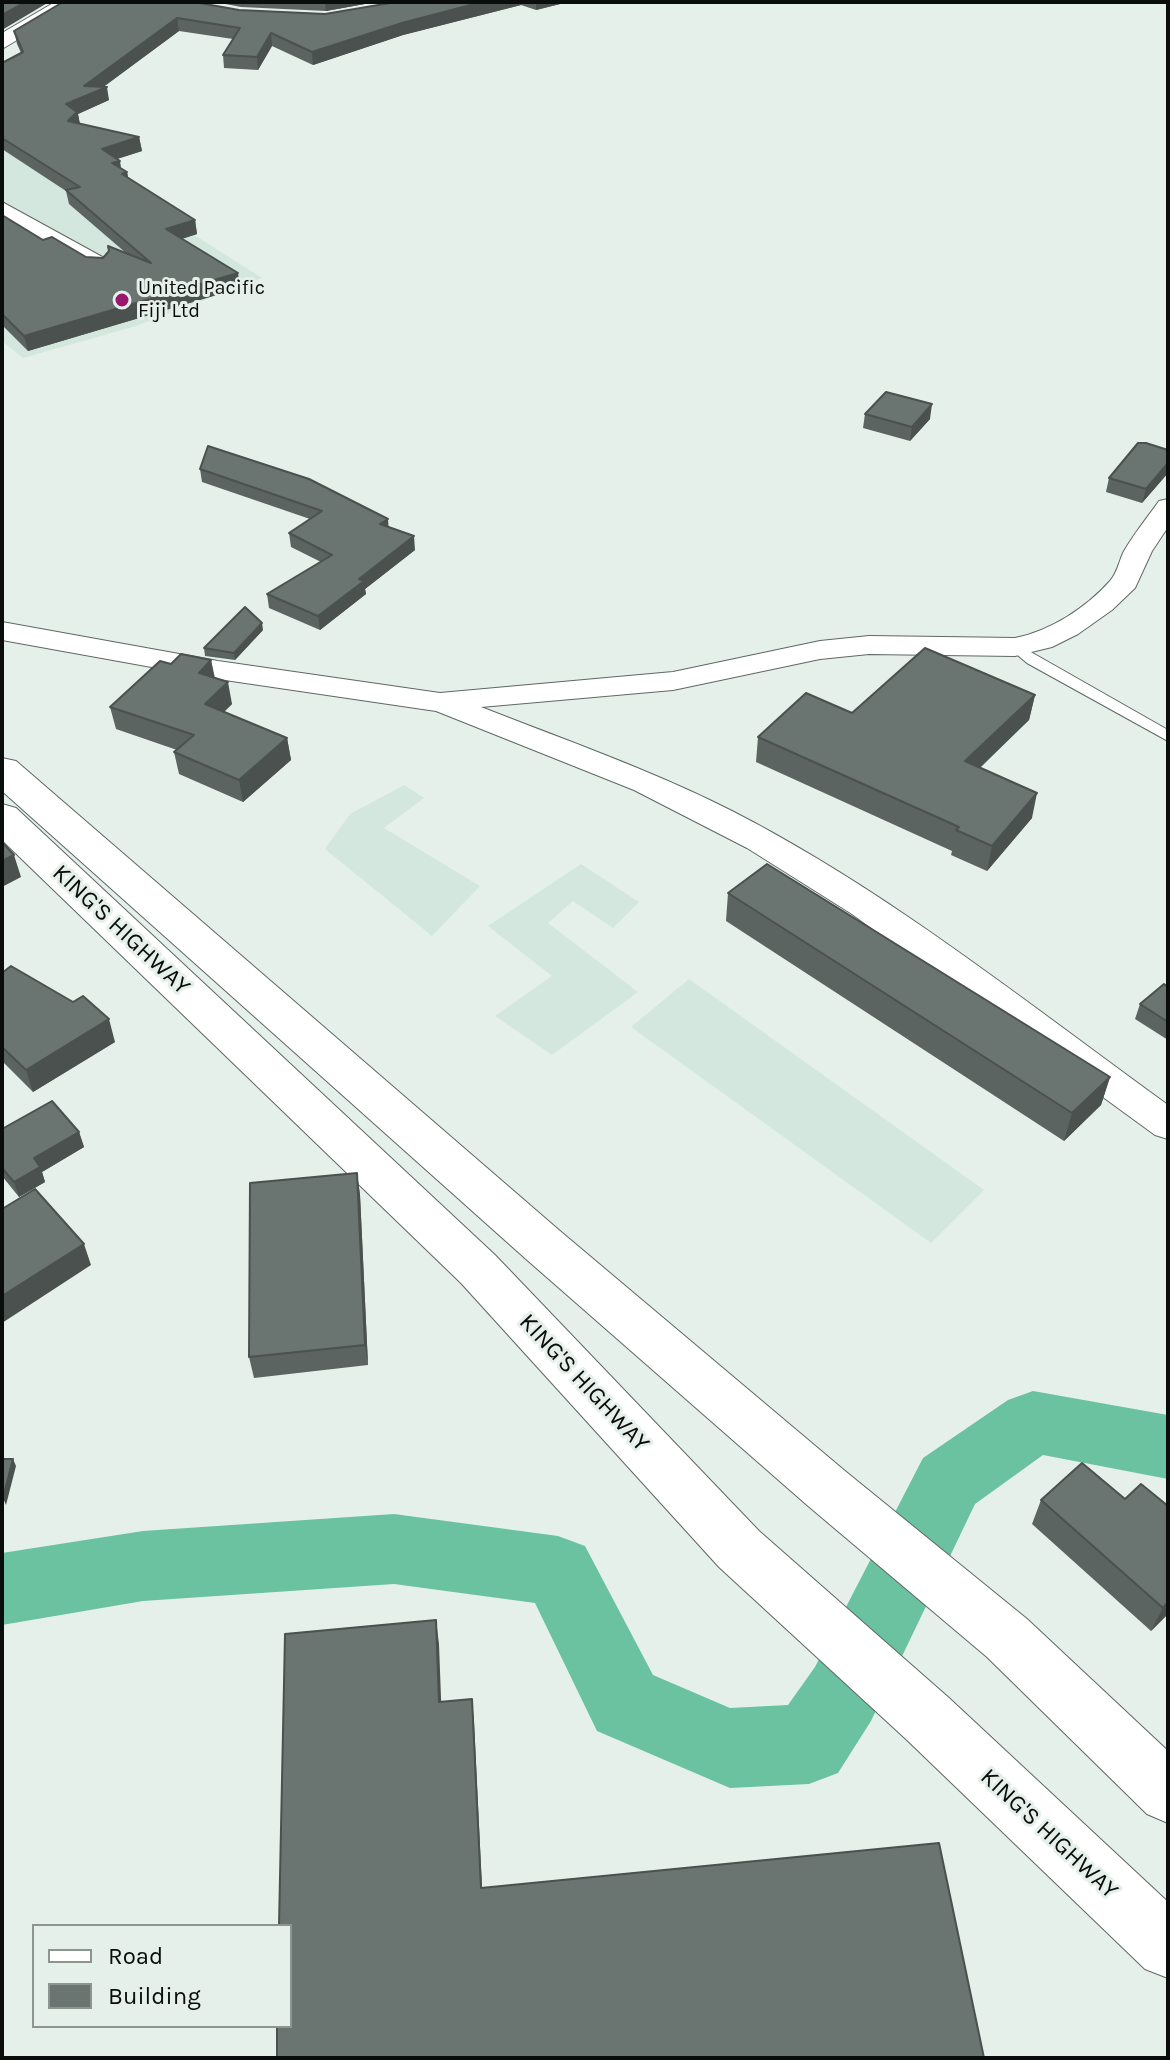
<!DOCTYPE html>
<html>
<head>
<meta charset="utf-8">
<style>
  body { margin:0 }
  #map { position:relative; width:1170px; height:2060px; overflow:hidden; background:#e5f0eb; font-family:Karla,sans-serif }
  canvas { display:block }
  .frame { position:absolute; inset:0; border:4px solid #090d0b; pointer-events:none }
  .legend { position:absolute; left:32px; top:1924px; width:260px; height:104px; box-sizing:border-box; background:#e5f0eb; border:2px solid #8d9591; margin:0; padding:10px 14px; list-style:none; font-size:24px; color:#090d0b }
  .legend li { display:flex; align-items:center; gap:16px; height:40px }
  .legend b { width:40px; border:2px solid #8d9591 }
</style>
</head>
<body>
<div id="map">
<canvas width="1170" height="2060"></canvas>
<div class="frame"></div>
<ul class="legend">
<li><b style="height:10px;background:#fff"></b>Road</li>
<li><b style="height:22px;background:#6a7470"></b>Building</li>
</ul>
</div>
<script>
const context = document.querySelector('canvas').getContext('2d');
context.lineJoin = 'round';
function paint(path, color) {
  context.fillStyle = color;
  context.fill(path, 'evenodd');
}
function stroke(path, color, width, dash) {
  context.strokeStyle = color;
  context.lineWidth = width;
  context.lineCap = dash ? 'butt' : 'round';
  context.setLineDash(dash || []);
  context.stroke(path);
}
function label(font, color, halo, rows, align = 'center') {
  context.font = font + ' Karla,sans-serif';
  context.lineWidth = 6;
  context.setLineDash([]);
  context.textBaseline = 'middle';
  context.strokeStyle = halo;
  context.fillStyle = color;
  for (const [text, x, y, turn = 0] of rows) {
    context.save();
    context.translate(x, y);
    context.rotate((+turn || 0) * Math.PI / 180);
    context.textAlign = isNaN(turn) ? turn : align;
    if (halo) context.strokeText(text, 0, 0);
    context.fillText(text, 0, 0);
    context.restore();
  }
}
paint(new Path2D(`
  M 26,128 L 262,278 L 136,326 L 23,358 L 2,341 L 2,134 Z
  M 404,785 L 424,798 L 384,828 L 480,886 L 432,936 L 325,849 L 350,814 Z
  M 581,864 L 639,902 L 613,928 L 573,901 L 548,923 L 638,992 L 552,1055 L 495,1016 L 552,976 L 488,926 Z
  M 689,979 L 984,1190 L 931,1243 L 631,1027 Z`), '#d3e7df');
paint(new Path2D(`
  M 1033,1391 L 1168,1415 L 1168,1479 L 1043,1455 L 975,1504 L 871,1721 L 838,1773 L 809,1784 L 730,1788 L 597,1731 L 535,1603 L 394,1584 L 143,1601 L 2,1625 L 2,1553 L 143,1531 L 394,1514 L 558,1536 L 585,1546 L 653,1675 L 730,1708 L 788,1705 L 815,1667 L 923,1458 L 1008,1400 Z`), '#6ac2a1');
const service = new Path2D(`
  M 1015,643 L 1168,730 L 1168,741 L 1027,663 L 1008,647 Z`);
const minor = new Path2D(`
  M 2,202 L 106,259 L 109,264 L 106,269 L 90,269 L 2,217 Z
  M 1168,499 L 1168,527 L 1152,551 L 1135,588 L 1112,610 L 1078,634 L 1052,647 L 1015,656 L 869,654 L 820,659 L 673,690 L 481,707 C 565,740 651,770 732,811 C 888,891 1027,1003 1168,1105 L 1168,1139 L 1155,1135 L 852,914 L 747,848 L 634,790 L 436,711 L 218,679 L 2,640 L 2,622 L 218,661 L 440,693 L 673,672 L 820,641 L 869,636 L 1015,638 C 1050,631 1086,608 1110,581 C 1117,573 1119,562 1123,553 C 1133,535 1147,518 1159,501 Z`);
const tertiary = new Path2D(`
  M 55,2 L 81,2 L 2,49 L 2,33 Z`);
const trunk = new Path2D(`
  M 2,758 L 16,761 L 560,1231 L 845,1471 L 1027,1619 L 1168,1751 L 1168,1823 L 1147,1814 L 987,1657 L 807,1505 L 526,1259 L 2,791 Z
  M 2,804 L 16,808 L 495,1255 L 759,1531 L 949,1698 L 1168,1902 L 1168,1978 L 1145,1969 L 907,1740 L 719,1567 L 461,1283 L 2,840 Z`);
stroke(service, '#5e6864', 2);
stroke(minor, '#5e6864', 2);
stroke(tertiary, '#5e6864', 2);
stroke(trunk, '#5e6864', 2);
paint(service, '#fff');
paint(minor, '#fff');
paint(tertiary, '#fff');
paint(trunk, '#fff');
paint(new Path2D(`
  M 215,2 L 376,2 L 326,11 L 241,7 Z
  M 396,2 L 568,2 L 536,10 L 521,5 L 403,35 L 313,65 L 272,46 L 258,70 L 224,68 L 223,55 L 233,39 L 179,31 L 103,87 L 109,100 L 78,114 L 80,124 L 139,137 L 142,151 L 116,159 L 121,169 L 127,172 L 128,178 L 195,220 L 197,234 L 182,239 L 240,288 L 28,351 L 2,325 L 2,215 L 43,240 L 86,257 L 103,258 L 126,253 L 69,204 L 66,191 L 2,149 L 2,63 L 21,53 L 17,44 L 14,31 L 239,10 L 325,14 Z
  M 865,414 L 930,419 L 910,441 L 863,428 Z
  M 1168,450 L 1168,473 L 1142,503 L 1106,492 L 1109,478 Z
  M 200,469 L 388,519 L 388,527 L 415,550 L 365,589 L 366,594 L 320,630 L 269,608 L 267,594 L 321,562 L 291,547 L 289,533 L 310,519 L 202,482 Z
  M 263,630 L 235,660 L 205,656 L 204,648 Z
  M 211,660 L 215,678 L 232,704 L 224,712 L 287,738 L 291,760 L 243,802 L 179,774 L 174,752 L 177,750 L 116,729 L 110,707 L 171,664 Z
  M 1035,695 L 1029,720 L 980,768 L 1032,818 L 987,871 L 951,855 L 952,851 L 756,762 L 758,737 L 852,713 Z
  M 728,893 L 1110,1077 L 1101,1105 L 1064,1141 L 726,921 Z
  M 2,973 L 115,1042 L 33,1092 L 4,1063 L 2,1064 Z
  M 1168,987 L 1168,1040 L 1135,1019 L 1140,1004 Z
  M 2,1129 L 79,1132 L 84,1147 L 42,1172 L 45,1182 L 19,1197 L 2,1176 Z
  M 357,1173 L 360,1195 L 368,1365 L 254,1378 L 249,1357 Z
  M 1125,1499 L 1168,1506 L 1168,1615 L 1167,1615 L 1151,1631 L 1032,1524 L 1041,1500 Z`), '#5b6460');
paint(new Path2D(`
  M 25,2 L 49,2 L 2,30 L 2,15 Z
  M 325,2 L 376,2 L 326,11 Z
  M 482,2 L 521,2 L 521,5 L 403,35 L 313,65 L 312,52 L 402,23 Z
  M 536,2 L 568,2 L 536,10 Z
  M 177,18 L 179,31 L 98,91 L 107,87 L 109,100 L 78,114 L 80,125 L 68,121 L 66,104 L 84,86 Z
  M 271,33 L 272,46 L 258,70 L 257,57 Z
  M 139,137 L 142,151 L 105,163 L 102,149 Z
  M 120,161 L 122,174 L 127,172 L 130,186 L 112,163 Z
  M 195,220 L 197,234 L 168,243 L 166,229 Z
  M 238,273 L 240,288 L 28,351 L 24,336 Z
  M 932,404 L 930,419 L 910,441 L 912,427 Z
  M 1168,463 L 1168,473 L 1142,503 L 1146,489 Z
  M 388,519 L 389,533 L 380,524 Z
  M 414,536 L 415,550 L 365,589 L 366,594 L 320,630 L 318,616 L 359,579 Z
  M 262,623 L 263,630 L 235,660 L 234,653 Z
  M 211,660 L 215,682 L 199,673 Z
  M 228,682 L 232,704 L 209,726 L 205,704 Z
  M 1035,695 L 1029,720 L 960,786 L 965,761 Z
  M 287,738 L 291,760 L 243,802 L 239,780 Z
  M 1037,793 L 1032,818 L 987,871 L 992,846 Z
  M 14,855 L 21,877 L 2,887 L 2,861 Z
  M 109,1019 L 115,1042 L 33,1092 L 26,1070 Z
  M 1110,1077 L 1101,1105 L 1064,1141 L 1072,1113 Z
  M 79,1132 L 84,1147 L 42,1172 L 45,1182 L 19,1197 L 14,1182 L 34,1158 Z
  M 357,1173 L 360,1195 L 368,1365 L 365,1345 Z
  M 84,1244 L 91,1265 L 2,1323 L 2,1296 Z
  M 13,1459 L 16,1466 L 6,1505 L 3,1498 Z
  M 1168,1602 L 1167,1615 L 1151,1631 L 1163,1608 Z
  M 436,1620 L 439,1644 L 442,1725 L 439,1702 Z
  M 472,1699 L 474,1722 L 483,1908 L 481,1888 Z`), '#4a514e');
const building = new Path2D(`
  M 2,2 L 25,2 L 2,15 Z
  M 63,2 L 194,2 L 239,10 L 325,14 L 396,2 L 482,2 L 402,23 L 312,52 L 271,33 L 257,57 L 223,55 L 240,28 L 177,18 L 84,86 L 107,87 L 66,104 L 77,112 L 68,121 L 139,137 L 102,149 L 120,161 L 112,163 L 127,172 L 122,174 L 195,220 L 166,229 L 238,273 L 24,336 L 2,314 L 2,215 L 43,240 L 52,237 L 86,257 L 103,258 L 109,251 L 108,246 L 151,263 L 66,190 L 80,187 L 2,138 L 2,63 L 23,52 L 14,31 Z
  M 886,392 L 932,404 L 912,427 L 865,414 Z
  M 1138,443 L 1146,443 L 1168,450 L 1168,463 L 1146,489 L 1109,478 Z
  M 208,446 L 309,479 L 388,519 L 380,524 L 414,536 L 359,579 L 364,581 L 318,616 L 267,594 L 332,555 L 289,533 L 322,511 L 200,469 Z
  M 245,607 L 262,623 L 234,653 L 204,648 Z
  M 925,648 L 1035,695 L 965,761 L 1037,793 L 992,846 L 956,830 L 959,827 L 758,737 L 806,693 L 852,713 Z
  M 181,654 L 211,660 L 199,673 L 228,682 L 205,704 L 287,738 L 239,780 L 174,752 L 194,735 L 110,707 L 160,661 L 171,664 Z
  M 2,842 L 14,855 L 2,861 Z
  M 767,864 L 1110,1077 L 1072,1113 L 728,893 Z
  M 11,966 L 73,1002 L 83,996 L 109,1019 L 26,1070 L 2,1047 L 2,973 Z
  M 1164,984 L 1168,987 L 1168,1022 L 1140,1004 Z
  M 52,1101 L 79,1132 L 34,1158 L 40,1167 L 14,1182 L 2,1168 L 2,1129 Z
  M 357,1173 L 365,1345 L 249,1357 L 250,1183 Z
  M 35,1189 L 84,1244 L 2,1296 L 2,1209 Z
  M 2,1459 L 13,1459 L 3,1498 L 2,1498 Z
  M 1082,1463 L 1125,1499 L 1141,1484 L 1168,1506 L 1168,1602 L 1163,1608 L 1041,1500 Z
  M 436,1620 L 439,1702 L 472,1699 L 481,1888 L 939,1843 L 984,2058 L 277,2058 L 277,2026 L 290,2026 L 290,1926 L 279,1926 L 285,1634 Z`);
paint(building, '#6a7470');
stroke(building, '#4a514e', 2);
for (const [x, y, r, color] of [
  [122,300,8,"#9a176b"]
]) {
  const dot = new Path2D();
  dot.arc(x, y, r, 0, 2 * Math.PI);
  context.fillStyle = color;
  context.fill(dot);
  stroke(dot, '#e5f0eb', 3);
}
label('20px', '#090d0b', '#e5f0eb', [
  ["United Pacific",138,288],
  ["Fiji Ltd",138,311]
], 'left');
label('24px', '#090d0b', '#e5f0eb', [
  ["KING'S HIGHWAY",121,930,43],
  ["KING'S HIGHWAY",584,1383,47],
  ["KING'S HIGHWAY",1049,1834,43]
]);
</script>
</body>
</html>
